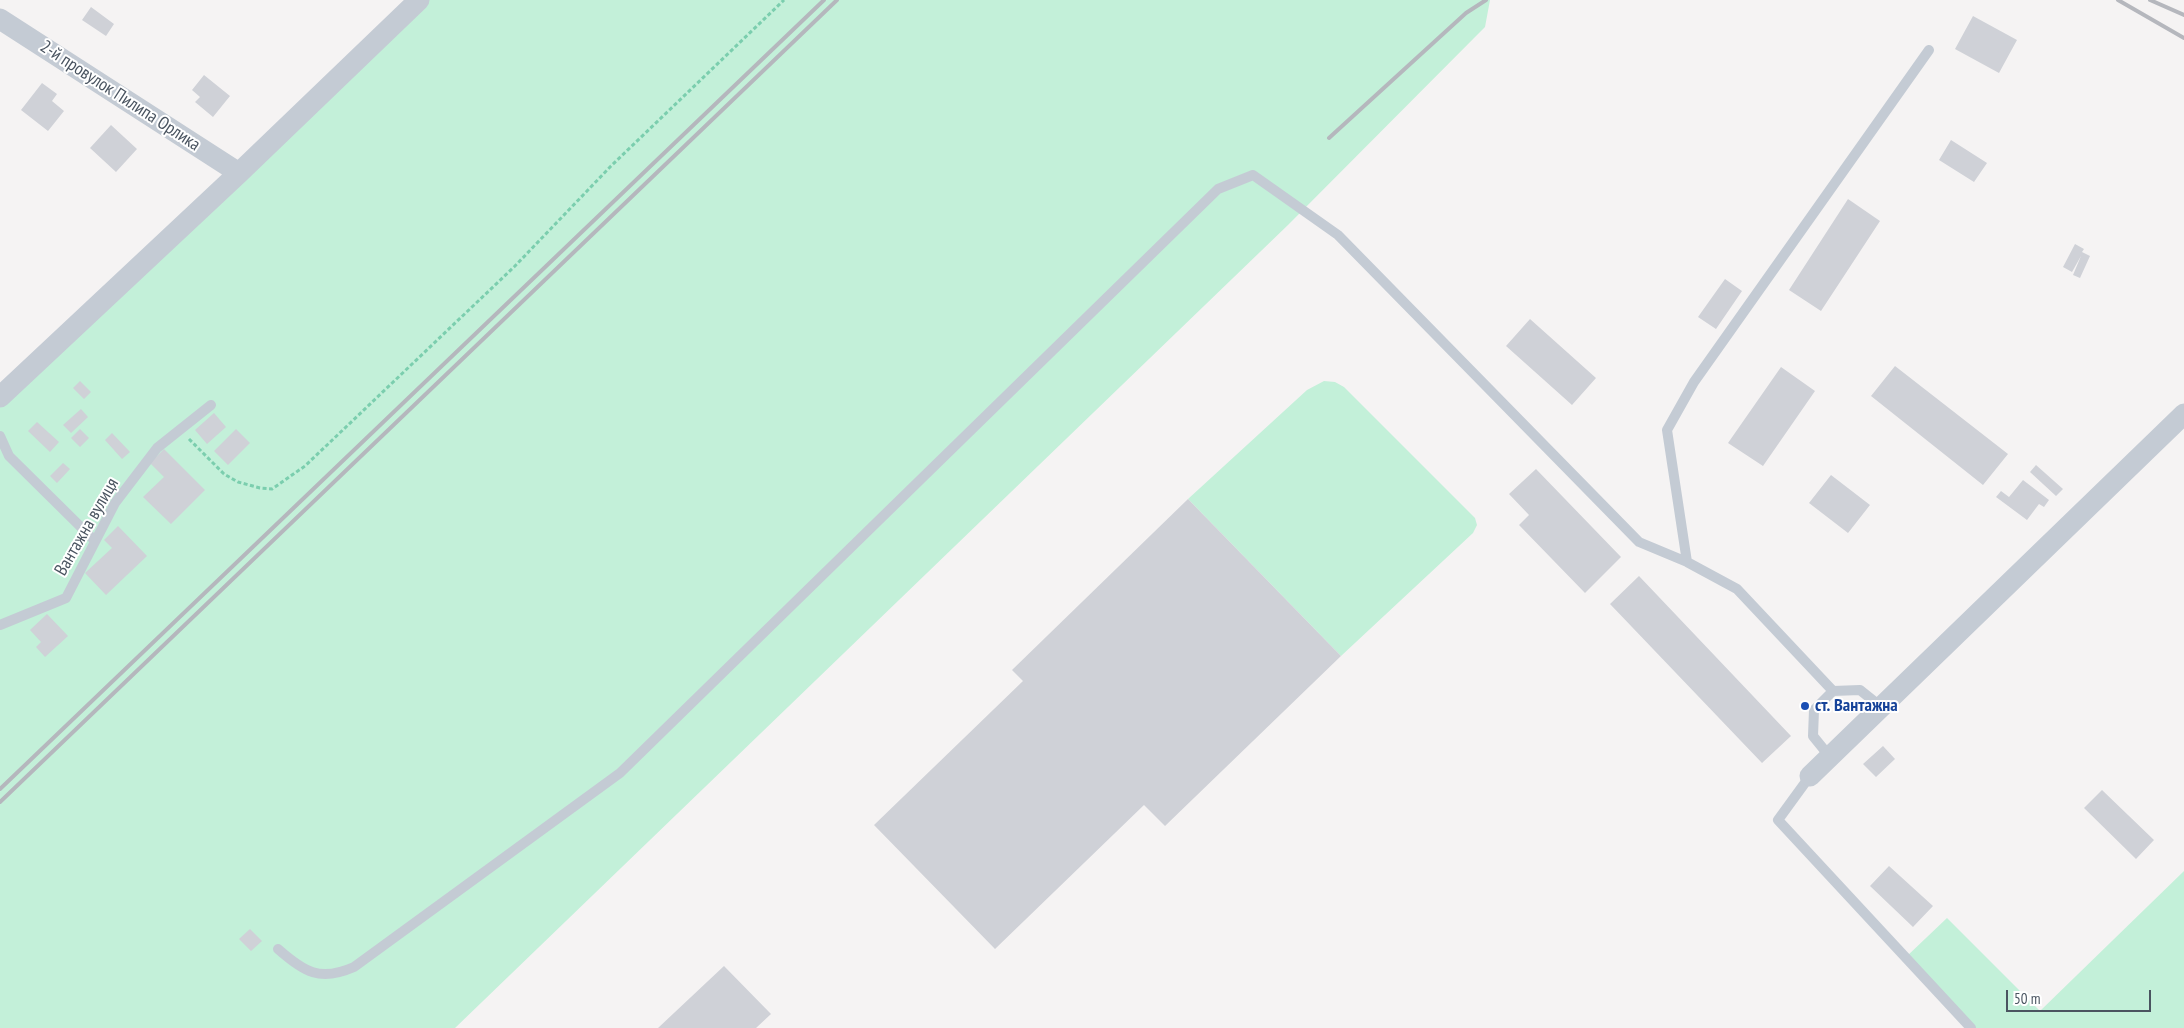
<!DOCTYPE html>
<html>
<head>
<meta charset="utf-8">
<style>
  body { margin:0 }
  #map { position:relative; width:2184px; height:1028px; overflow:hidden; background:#f5f3f3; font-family:"PT Sans Narrow",sans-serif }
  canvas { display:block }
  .scale { position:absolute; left:2006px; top:990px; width:145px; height:22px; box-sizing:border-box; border:2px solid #4a5460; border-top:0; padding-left:6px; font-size:15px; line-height:18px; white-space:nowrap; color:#4a5460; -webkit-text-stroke:4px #fff; paint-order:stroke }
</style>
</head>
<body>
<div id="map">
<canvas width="2184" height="1028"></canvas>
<div class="scale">50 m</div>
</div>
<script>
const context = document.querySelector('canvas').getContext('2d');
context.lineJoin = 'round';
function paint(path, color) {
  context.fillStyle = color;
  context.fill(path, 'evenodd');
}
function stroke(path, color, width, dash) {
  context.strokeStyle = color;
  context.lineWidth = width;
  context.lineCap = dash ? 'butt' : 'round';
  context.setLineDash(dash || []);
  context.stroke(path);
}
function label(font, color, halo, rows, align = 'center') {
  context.font = font + ' "PT Sans Narrow",sans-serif';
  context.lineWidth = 4;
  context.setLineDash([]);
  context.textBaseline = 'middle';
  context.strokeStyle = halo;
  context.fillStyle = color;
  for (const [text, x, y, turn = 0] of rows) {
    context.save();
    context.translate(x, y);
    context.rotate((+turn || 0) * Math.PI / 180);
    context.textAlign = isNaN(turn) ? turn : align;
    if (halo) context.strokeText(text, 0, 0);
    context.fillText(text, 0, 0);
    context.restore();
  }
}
paint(new Path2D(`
  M 419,0 L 1490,0 L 1485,27 L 1288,225 L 455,1028 L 0,1028 L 0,397 Z
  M 1324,381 L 1335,382 L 1344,387 L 1475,518 L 1477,525 L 1473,533 L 1341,656 L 1188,499 L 1307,390 Z
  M 2184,871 L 2184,1028 L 1971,1028 L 1906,957 L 1947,918 L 2040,1011 Z`), '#c3f0d9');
paint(new Path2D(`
  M 91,7 L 114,24 L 106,36 L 82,20 Z
  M 1973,16 L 2017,40 L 1999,73 L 1955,49 Z
  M 204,75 L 230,96 L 213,117 L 195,102 L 200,97 L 192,90 Z
  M 42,83 L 57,94 L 52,101 L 64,111 L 48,131 L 21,110 Z
  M 111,125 L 137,149 L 116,172 L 90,148 Z
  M 1951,140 L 1987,163 L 1974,182 L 1939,160 Z
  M 1848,199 L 1880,221 L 1821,311 L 1789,290 Z
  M 2075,244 L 2084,249 L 2082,252 L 2090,256 L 2080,278 L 2073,275 L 2081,256 L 2072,272 L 2063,267 Z
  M 1725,279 L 1742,291 L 1716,329 L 1698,317 Z
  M 1530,319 L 1596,378 L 1572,405 L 1506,346 Z
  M 1895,366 L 2008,454 L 1983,485 L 1871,396 Z
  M 1781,367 L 1815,391 L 1763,466 L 1728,443 Z
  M 80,381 L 91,392 L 84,399 L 73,388 Z
  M 81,409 L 88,417 L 71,433 L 63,425 Z
  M 214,413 L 226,427 L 207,444 L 195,430 Z
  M 37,422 L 59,442 L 50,452 L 28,431 Z
  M 80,429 L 89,438 L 80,447 L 71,438 Z
  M 236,429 L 250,443 L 228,465 L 214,451 Z
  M 112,433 L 130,452 L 122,459 L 105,440 Z
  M 164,449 L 205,490 L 171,524 L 143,497 L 164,477 L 150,463 Z
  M 63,463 L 70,469 L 57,483 L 50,476 Z
  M 2036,465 L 2063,489 L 2056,496 L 2030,472 Z
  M 1536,469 L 1621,557 L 1585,593 L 1519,525 L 1529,515 L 1509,494 Z
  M 1831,475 L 1870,505 L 1848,533 L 1809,503 Z
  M 2023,480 L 2049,500 L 2044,507 L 2039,504 L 2027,520 L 1996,497 L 2001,491 L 2009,497 Z
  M 1188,499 L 1341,656 L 1165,826 L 1144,805 L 995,949 L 874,825 L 1023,681 L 1012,670 Z
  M 118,526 L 147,556 L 106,595 L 85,573 L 112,548 L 104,540 Z
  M 1639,576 L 1791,736 L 1762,763 L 1610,604 Z
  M 47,614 L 68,636 L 45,657 L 36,647 L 41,642 L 30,630 Z
  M 1883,746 L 1895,759 L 1876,777 L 1863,764 Z
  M 2102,790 L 2154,840 L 2136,859 L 2084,808 Z
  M 1889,866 L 1933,906 L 1913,927 L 1870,886 Z
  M 250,929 L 262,941 L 251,951 L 239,939 Z
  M 724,966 L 771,1014 L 756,1028 L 658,1028 Z`), '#cfd1d7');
stroke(new Path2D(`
  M 189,439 L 224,474 L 238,482 L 260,488 L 272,489 L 305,466 L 515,266 L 611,166 L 784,0`), '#7bceae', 3, [4, 2.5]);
stroke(new Path2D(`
  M 0,436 L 9,456 L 94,540
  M 1687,562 L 1667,430 L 1694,382 L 1929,50
  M 0,625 L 66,598 L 115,503 L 157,448 L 211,405
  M 1830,757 L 1813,736 L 1814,710 L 1833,691 L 1860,690 L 1880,706
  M 1810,776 L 1778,820 L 1971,1028
  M 278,949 C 304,972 320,982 354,967 L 620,773 L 1218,189 L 1253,175 L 1338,235 L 1639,542 L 1687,562 L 1737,589 L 1833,691`), '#c4cbd4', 10);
stroke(new Path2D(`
  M 0,19 L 239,173
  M 0,397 L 239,173 L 419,0
  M 1810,776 L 2184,414`), '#c4cbd4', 21);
stroke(new Path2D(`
  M 2118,0 L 2184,38
  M 2150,0 L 2184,15
  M 1329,138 L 1466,13 L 1486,0
  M 0,789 L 824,0
  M 0,802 L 837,0`), '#b5b7bd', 4);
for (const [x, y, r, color] of [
  [1805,706,5,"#1a4fb4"]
]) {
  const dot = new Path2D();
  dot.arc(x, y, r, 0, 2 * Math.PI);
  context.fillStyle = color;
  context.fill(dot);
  stroke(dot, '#fff', 2);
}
label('18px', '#4a5460', '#fff', [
  ["2-й провулок Пилипа Орлика",120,96,33],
  ["Вантажна вулиця",87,527,-60]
]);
label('bold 18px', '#164399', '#fff', [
  ["ст. Вантажна",1815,706]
], 'left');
</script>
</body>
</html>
